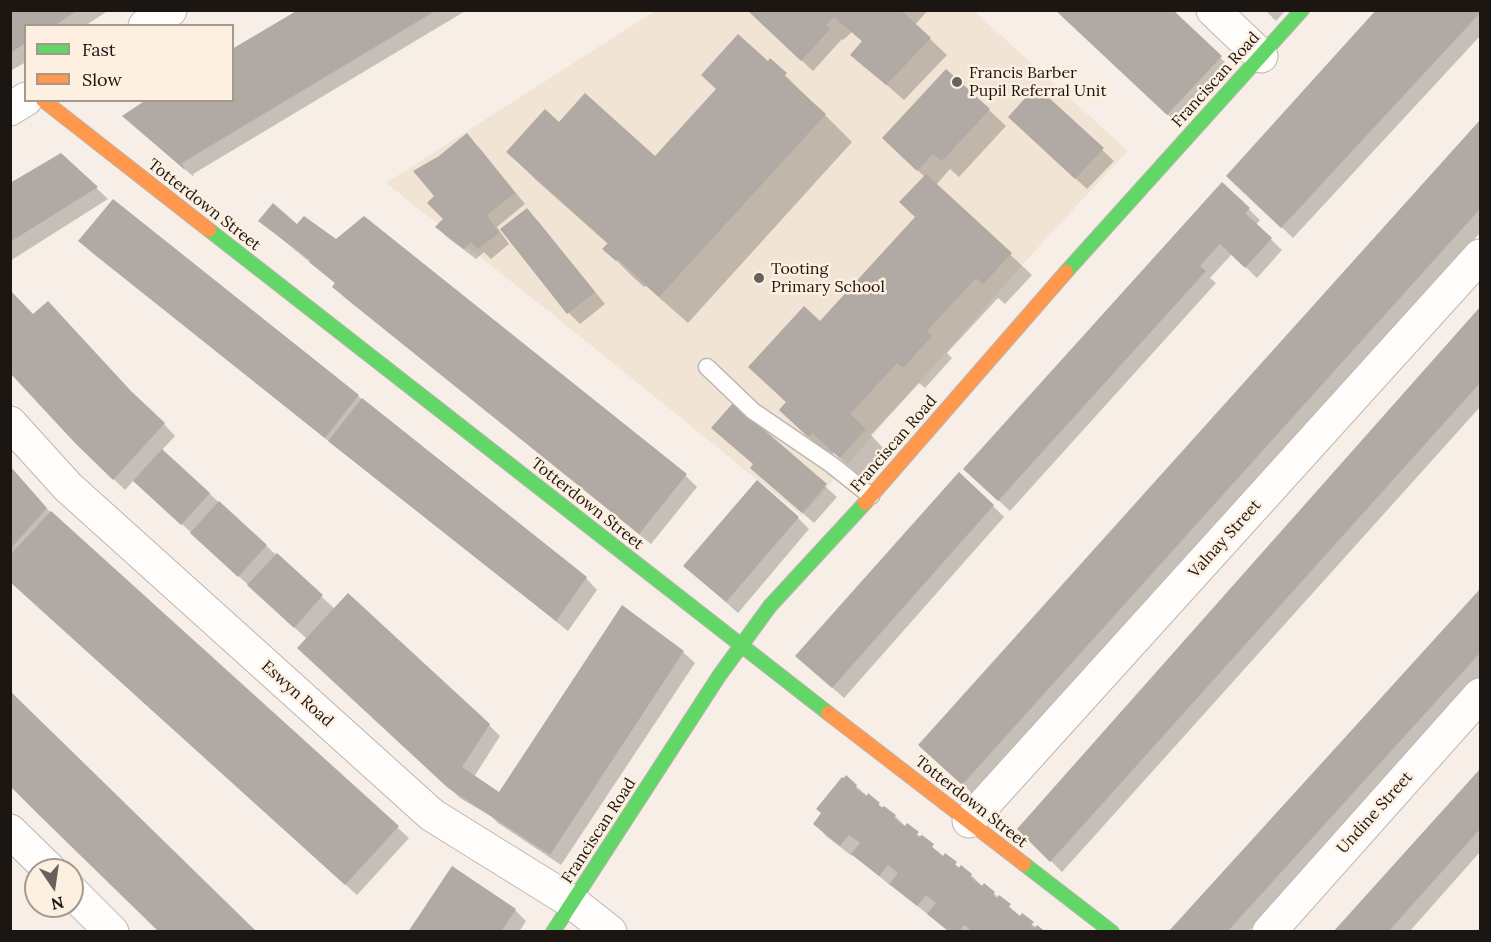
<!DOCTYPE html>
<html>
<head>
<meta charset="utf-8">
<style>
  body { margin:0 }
  #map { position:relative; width:1491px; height:942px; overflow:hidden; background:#f7efe7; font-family:Lora,serif }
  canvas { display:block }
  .frame { position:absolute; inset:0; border:12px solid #1b1611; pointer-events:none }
  .legend { position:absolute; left:24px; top:24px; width:210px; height:78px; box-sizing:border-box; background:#fdf0e1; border:2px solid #a3998e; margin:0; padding:8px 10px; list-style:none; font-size:18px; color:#1b1611 }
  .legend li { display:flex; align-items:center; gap:12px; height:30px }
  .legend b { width:30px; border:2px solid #a3998e }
  .north { position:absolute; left:24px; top:858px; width:60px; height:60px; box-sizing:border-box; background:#fdf0e1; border:2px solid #a3998e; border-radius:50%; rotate:167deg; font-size:16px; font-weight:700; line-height:24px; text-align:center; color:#1b1611 }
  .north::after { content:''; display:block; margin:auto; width:21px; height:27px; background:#68625c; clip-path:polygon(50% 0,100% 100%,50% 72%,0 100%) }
</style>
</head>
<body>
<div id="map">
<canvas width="1491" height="942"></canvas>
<div class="frame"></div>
<ul class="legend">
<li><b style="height:8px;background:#63d668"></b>Fast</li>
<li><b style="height:8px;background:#ff974d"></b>Slow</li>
</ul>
<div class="north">N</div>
</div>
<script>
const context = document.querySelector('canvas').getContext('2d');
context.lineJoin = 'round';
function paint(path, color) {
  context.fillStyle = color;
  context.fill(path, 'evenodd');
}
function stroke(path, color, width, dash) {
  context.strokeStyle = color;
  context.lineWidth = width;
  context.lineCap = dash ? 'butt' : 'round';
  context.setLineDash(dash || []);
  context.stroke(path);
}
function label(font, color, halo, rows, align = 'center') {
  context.font = font + ' Lora,serif';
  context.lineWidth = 5;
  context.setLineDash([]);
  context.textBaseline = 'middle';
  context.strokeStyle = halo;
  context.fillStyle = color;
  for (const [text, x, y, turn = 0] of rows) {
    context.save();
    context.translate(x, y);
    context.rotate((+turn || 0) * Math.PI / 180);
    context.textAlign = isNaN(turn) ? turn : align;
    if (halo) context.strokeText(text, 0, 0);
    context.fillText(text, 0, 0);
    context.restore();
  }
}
paint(new Path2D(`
  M 656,10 L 974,11 L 1128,151 L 1042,243 L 802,516 L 551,313 L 386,183 Z`), '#f2e4d5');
paint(new Path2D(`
  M 10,10 L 109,10 L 85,26 L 26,26 L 26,62 L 10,71 Z
  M 301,10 L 467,10 L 193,174 L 194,177 L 136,127 L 232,100 Z
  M 812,10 L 928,10 L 915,25 L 947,55 L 904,100 L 852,55 L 863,42 L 852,32 L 843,40 L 842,39 L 813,71 L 755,17 Z
  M 1056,10 L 1171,10 L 1232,69 L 1179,125 Z
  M 1265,10 L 1286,10 L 1276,21 Z
  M 1378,10 L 1480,10 L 1480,36 L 1293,238 L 1239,187 Z
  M 770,60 L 852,142 L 688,323 L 646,286 L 644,287 L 632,276 L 604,248 L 608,244 L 536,180 L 508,152 L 559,124 L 655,158 Z
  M 1036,88 L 1114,161 L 1087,189 L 1021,128 Z
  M 989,110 L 1006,126 L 959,177 L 950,169 L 936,185 L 1032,275 L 1005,304 L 998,298 L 947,353 L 952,358 L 925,388 L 919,383 L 871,435 L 886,451 L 862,478 L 834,453 L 830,457 L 802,431 L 787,403 L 750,367 L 821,323 L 917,218 L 925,177 L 900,155 Z
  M 1480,122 L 1480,233 L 974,795 L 920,745 Z
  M 478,146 L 525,204 L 497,227 L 509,244 L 491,259 L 484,252 L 476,259 L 448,238 L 437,227 L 445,219 Z
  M 61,155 L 108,199 L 10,261 L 10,185 Z
  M 1222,184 L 1260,220 L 1256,225 L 1282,250 L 1257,278 L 1232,254 L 1210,278 L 1216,283 L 1010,511 L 976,480 Z
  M 527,210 L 538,221 L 605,304 L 580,324 L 569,313 Z
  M 364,218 L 686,476 L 697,487 L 651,544 L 345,298 L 334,287 L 336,284 L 260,221 L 297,226 L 337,241 Z
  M 80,241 L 358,396 L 586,578 L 597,590 L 568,631 L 337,448 L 91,252 Z
  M 1480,310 L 1480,407 L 1062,872 L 1019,829 Z
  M 33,316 L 137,399 L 164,424 L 175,436 L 162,450 L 335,609 L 489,725 L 500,736 L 474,777 L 499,794 L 683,652 L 695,663 L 561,865 L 498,823 L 492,817 L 460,798 L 310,659 L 307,639 L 134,480 L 125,490 L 76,442 Z
  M 733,405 L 837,497 L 814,523 L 764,479 L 754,465 Z
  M 10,468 L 52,514 L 409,838 L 357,895 L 10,581 Z
  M 993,506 L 1004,517 L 844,698 L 809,667 Z
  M 798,518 L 809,529 L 738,613 L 685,566 Z
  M 1480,591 L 1480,676 L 1248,932 L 1170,932 Z
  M 1480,771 L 1480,852 L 1409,932 L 1335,932 Z
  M 846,777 L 868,797 L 895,816 L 906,827 L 908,826 L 944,857 L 971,875 L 983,887 L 984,885 L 1021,917 L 1043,932 L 949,932 L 892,885 L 891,886 L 853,855 L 852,856 L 826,836 L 815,824 Z
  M 515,910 L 526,921 L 519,932 L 410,932 Z`), '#0003');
paint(new Path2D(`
  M 10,10 L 78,10 L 54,26 L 26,26 L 26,43 L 10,53 Z
  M 298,10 L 437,10 L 182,163 L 185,170 L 122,116 L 146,100 L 232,100 L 232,49 Z
  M 747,10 L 901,10 L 931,38 L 886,85 L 850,55 L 862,41 L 834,17 L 826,25 L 830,29 L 801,61 Z
  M 1055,10 L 1173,10 L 1222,56 L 1167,115 Z
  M 1376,10 L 1480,10 L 1480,13 L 1281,228 L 1226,176 Z
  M 738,34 L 768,61 L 770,58 L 787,73 L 784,76 L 826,114 L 659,297 L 618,259 L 616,261 L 602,249 L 608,243 L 506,152 L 545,109 L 559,122 L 585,93 L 655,156 L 716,89 L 701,75 Z
  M 946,69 L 990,109 L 942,161 L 933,154 L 917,171 L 882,138 Z
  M 1036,86 L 1104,148 L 1075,179 L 1008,117 Z
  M 1480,120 L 1480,209 L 962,785 L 918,745 Z
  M 467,133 L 515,193 L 487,215 L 499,233 L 478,249 L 471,242 L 464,249 L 435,227 L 443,219 L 427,203 L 434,196 L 413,171 L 439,156 Z
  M 61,153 L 98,187 L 10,242 L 10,183 Z
  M 926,174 L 1012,253 L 983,284 L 976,278 L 927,331 L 932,336 L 903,368 L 897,363 L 850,414 L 866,429 L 840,458 L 812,433 L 808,437 L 779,410 L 786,402 L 748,367 L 804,306 L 820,321 L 915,217 L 899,202 Z
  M 1222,182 L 1250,208 L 1245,213 L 1272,238 L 1245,268 L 1220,244 L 1200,266 L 1206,271 L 998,501 L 963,469 Z
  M 113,199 L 359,395 L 325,438 L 78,241 Z
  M 273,203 L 297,224 L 304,216 L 336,239 L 364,216 L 687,474 L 639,534 L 332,287 L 335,283 L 309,262 L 311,261 L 258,221 Z
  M 527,208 L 595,292 L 567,314 L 500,229 Z
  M 10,290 L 33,314 L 48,301 L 131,391 L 165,423 L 113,480 L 75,443 L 10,373 Z
  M 1480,307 L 1480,383 L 1050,862 L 1017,829 Z
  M 362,398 L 587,577 L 556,621 L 328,441 Z
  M 733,403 L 827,484 L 802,513 L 750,468 L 753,464 L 711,428 Z
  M 162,449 L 210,493 L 181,525 L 133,481 Z
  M 10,466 L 47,508 L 10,549 Z
  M 959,472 L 994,505 L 832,688 L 795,656 Z
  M 757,480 L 799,517 L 726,602 L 683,566 Z
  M 219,501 L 267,545 L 238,577 L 190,533 Z
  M 51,511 L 399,826 L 345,885 L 10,582 L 10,555 Z
  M 277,553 L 323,595 L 294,628 L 247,585 Z
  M 1480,589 L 1480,653 L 1227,932 L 1168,932 Z
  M 348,593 L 490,724 L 462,767 L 499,792 L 622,605 L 684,651 L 550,855 L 448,788 L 297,648 Z
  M 10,691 L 88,767 L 257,932 L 159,932 L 40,816 L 10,786 Z
  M 1480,769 L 1480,829 L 1388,932 L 1333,932 Z
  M 846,775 L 857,785 L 855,788 L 867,796 L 868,793 L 880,803 L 878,805 L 882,808 L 884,806 L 896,815 L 894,817 L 899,822 L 905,826 L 907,823 L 919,832 L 916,835 L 919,837 L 922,835 L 934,844 L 932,847 L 943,856 L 945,853 L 957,862 L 955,865 L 959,868 L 961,865 L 972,874 L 970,877 L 982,886 L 984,883 L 995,892 L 993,895 L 995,897 L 997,898 L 999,895 L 1011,904 L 1009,907 L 1020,916 L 1022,913 L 1034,922 L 1031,925 L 1033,927 L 1035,928 L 1037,925 L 1046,932 L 973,932 L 964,925 L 959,932 L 950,932 L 927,914 L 936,903 L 926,895 L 917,906 L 889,884 L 898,873 L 888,865 L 879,876 L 851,854 L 860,843 L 849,835 L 840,846 L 813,824 L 821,813 L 816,809 L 842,777 L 844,778 Z
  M 452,866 L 516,909 L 501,932 L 408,932 Z`), '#b0a9a4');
const lane = new Path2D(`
  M 707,367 L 753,411 L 832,465 L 871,496`);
const street = new Path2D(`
  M 1213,10 L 1261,56
  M 145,26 L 170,10
  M 10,109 L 26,99
  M 10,423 L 68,487 L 432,815 L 572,902 L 610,932
  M 969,821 L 1480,256
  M 10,831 L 50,870
  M 72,892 L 112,932
  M 1269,932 L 1480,695`);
const fast = new Path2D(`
  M 209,230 L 828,713
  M 1066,272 L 1302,10
  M 1024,864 L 1112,932
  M 553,932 L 719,676 L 770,606 L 865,503`);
const slow = new Path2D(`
  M 43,100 L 209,230
  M 865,503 L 1066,272
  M 828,713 L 1024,864`);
stroke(lane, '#bcb6b0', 19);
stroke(street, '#bcb6b0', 35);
stroke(fast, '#bcb6b0', 16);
stroke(slow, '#bcb6b0', 16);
stroke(lane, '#fefdfb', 16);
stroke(street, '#fefdfb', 33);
stroke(fast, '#63d668', 14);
stroke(slow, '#ff974d', 14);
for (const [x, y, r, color] of [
  [957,82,6,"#68625c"],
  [759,278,6,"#68625c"]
]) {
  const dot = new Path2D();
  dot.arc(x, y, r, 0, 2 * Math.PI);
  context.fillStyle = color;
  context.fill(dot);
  stroke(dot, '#fdf0e1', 2);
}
label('16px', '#1b1611', '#fdf0e1', [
  ["Francis Barber",969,73],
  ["Pupil Referral Unit",969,91],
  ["Tooting",771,269],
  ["Primary School",771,287]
], 'left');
label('16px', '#1b1611', '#fdf0e1', [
  ["Franciscan Road",1216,80,-48],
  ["Totterdown Street",204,205,38],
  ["Franciscan Road",894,444,-49],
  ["Totterdown Street",587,504,38],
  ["Valnay Street",1225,539,-48],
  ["Eswyn Road",297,694,42],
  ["Totterdown Street",971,802,38],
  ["Undine Street",1375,813,-48],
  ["Franciscan Road",599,831,-57]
]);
</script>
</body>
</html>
